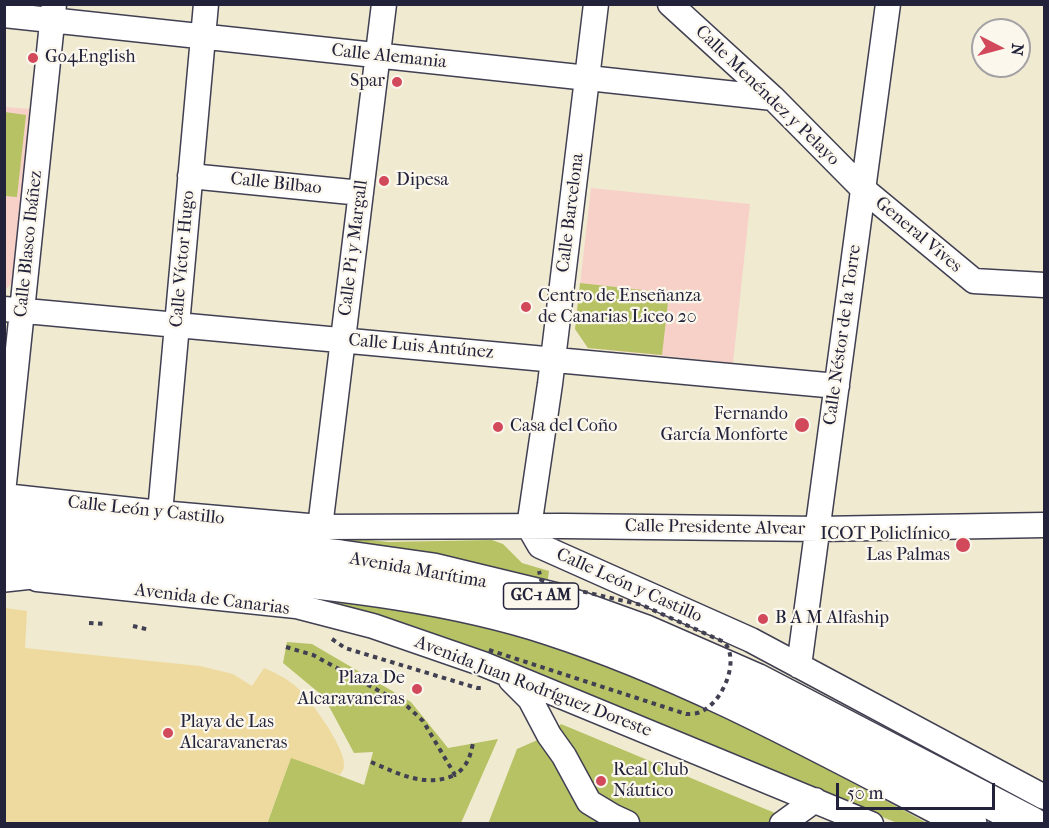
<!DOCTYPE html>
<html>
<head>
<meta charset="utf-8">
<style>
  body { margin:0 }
  #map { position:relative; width:1049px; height:828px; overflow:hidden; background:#f0ead1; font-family:"IM FELL French Canon",serif }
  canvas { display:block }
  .frame { position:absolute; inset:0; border:6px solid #22223b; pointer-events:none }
  .north { position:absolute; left:971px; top:18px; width:60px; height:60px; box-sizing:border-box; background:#fbf7ec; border:2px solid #a4a2a5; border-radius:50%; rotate:96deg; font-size:16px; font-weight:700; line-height:24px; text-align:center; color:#22223b }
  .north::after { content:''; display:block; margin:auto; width:21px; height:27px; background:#d1495b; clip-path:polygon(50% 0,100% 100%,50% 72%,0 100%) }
  .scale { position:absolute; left:836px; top:783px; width:159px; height:27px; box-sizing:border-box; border:3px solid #22223b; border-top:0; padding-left:8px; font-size:18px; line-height:21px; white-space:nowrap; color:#22223b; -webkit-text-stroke:4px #fbf7ec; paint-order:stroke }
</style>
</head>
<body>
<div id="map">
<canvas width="1049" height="828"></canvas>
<div class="frame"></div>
<div class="north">N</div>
<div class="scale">50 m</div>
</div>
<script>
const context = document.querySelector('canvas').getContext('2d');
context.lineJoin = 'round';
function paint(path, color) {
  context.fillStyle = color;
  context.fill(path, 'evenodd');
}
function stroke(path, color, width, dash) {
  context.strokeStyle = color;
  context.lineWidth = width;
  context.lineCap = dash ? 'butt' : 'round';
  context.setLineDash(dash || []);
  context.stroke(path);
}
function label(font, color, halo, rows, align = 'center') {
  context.font = font + ' "IM FELL French Canon",serif';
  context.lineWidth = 4.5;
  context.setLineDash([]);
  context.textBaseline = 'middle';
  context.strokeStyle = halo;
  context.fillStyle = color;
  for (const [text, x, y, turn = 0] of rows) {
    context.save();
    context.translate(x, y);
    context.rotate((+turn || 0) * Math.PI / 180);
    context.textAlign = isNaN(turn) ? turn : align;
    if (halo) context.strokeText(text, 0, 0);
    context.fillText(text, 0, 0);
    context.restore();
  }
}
paint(new Path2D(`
  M 5,107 L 31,109 L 12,283 L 5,290 Z
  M 591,188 L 750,204 L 733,363 L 588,348 L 575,329 Z`), '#f7d1c7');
paint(new Path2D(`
  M 5,112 L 26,115 L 17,197 L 5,196 Z
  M 580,283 L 669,293 L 662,355 L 588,348 L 575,329 Z
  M 207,524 L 389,542 L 492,540 L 503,544 L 522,563 L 549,571 L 547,586 Z
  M 200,583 L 458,616 L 601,657 L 790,749 L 927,823 L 897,823 L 518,664 L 416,627 L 384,618 Z
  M 287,642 L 312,644 L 411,702 L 448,748 L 498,739 L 461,823 L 267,824 L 291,757 L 364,785 L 373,752 L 354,753 L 324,697 L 283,663 Z
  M 561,724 L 799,823 L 488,824 L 517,749 L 549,735 Z`), '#b6c264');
paint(new Path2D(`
  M 5,608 L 27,611 L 25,648 L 200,666 L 233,674 L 252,686 L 264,668 C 274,672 284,677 293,684 C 307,694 347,749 344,766 C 344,770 341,772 340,775 L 291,758 L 267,823 L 5,823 Z`), '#eeda9e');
const minor = new Path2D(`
  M 670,4 L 773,98 L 863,189 L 974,281 L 1044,285
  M 4,15 L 773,98
  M 190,176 L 361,193
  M 4,309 L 837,386
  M 4,483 L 54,4
  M 4,496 L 160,513 L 320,527 L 564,526 L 819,529 L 1044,525
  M 160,513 L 206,4
  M 320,527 L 384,4
  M 529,527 L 540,546 L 751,640 L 1044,797
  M 529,527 L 550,384 L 596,4
  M 37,579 L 296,606 L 373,626 L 483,664 L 871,824
  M 799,666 L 888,4
  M 511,680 L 530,699 L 549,735 L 564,756 L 589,802 L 614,817 L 627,823
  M 782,824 L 815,800`);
const highway = new Path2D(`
  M 4,520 L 341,557 L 433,570 L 557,600 L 646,632 L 756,680 L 1032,824
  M 4,549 C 84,558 164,566 243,574 C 346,585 450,596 549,628 C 697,676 832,753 970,824
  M 4,575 L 59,569`);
stroke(minor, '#414052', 27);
stroke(highway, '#414052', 36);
stroke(new Path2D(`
  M 89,623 L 105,624
  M 133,626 L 150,630
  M 332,639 L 345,648 L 477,688 L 481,688
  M 286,647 L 313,655 L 407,706 L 423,721 L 455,775 C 467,766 470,758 473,743
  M 371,762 C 399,774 425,788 455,775`), '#414052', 4, [4.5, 4.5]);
stroke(minor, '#fff', 24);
stroke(highway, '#fff', 33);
stroke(new Path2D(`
  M 489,650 L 686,714 C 690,714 696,714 700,712 C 722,704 741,660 724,642 L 642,605 L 550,584 L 541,580 L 539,571`), '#414052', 4, [4.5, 4.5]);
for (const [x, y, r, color] of [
  [33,58,6,"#d1495b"],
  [397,82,6,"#d1495b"],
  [384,181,6,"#d1495b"],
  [526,307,6,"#d1495b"],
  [802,425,8,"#d1495b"],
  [498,427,6,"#d1495b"],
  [963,545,8,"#d1495b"],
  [763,619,6,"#d1495b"],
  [417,689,6,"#d1495b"],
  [168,733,6,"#d1495b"],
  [601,781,6,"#d1495b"]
]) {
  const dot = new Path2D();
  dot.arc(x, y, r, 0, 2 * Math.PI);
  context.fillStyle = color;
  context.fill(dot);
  stroke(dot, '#fbf7ec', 2);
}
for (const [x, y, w] of [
  [541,596,75]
]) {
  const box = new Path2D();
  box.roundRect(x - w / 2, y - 13, w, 26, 4.5);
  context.fillStyle = '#fbf7ec';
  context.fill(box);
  stroke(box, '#22223b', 1.5);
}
label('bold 16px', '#22223b', null, [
  ["GC-1 AM",541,596]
]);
label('18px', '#22223b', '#fbf7ec', [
  ["Calle Alemania",389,57,6],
  ["Calle Menéndez y Pelayo",767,96,44],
  ["Calle Bilbao",276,184,6],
  ["Calle Barcelona",571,213,-83],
  ["General Vives",918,235,40],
  ["Calle Blasco Ibáñez",29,244,-84],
  ["Calle Pi y Margall",354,248,-83],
  ["Calle Víctor Hugo",183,259,-85],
  ["Calle Néstor de la Torre",843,335,-82],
  ["Calle Luis Antúnez",421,347,5],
  ["Calle León y Castillo",146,511,6],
  ["Calle Presidente Alvear",715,528,1],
  ["Avenida Marítima",418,571,10],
  ["Calle León y Castillo",629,586,24],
  ["Avenida de Canarias",212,600,7],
  ["Avenida Juan Rodríguez Doreste",533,687,21]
]);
label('18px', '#22223b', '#fbf7ec', [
  ["Go4English",45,58],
  ["Spar",385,82,"right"],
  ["Dipesa",396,181],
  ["Centro de Enseñanza",538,297],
  ["de Canarias Liceo 20",538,318],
  ["Fernando",788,415,"right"],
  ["García Monforte",788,436,"right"],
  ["Casa del Coño",510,427],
  ["ICOT Policlínico",950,535,"right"],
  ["Las Palmas",950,556,"right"],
  ["B A M Alfaship",775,619],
  ["Plaza De",405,679,"right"],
  ["Alcaravaneras",405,700,"right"],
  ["Playa de Las",180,723],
  ["Alcaravaneras",180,744],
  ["Real Club",613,771],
  ["Náutico",613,792]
], 'left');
</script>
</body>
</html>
